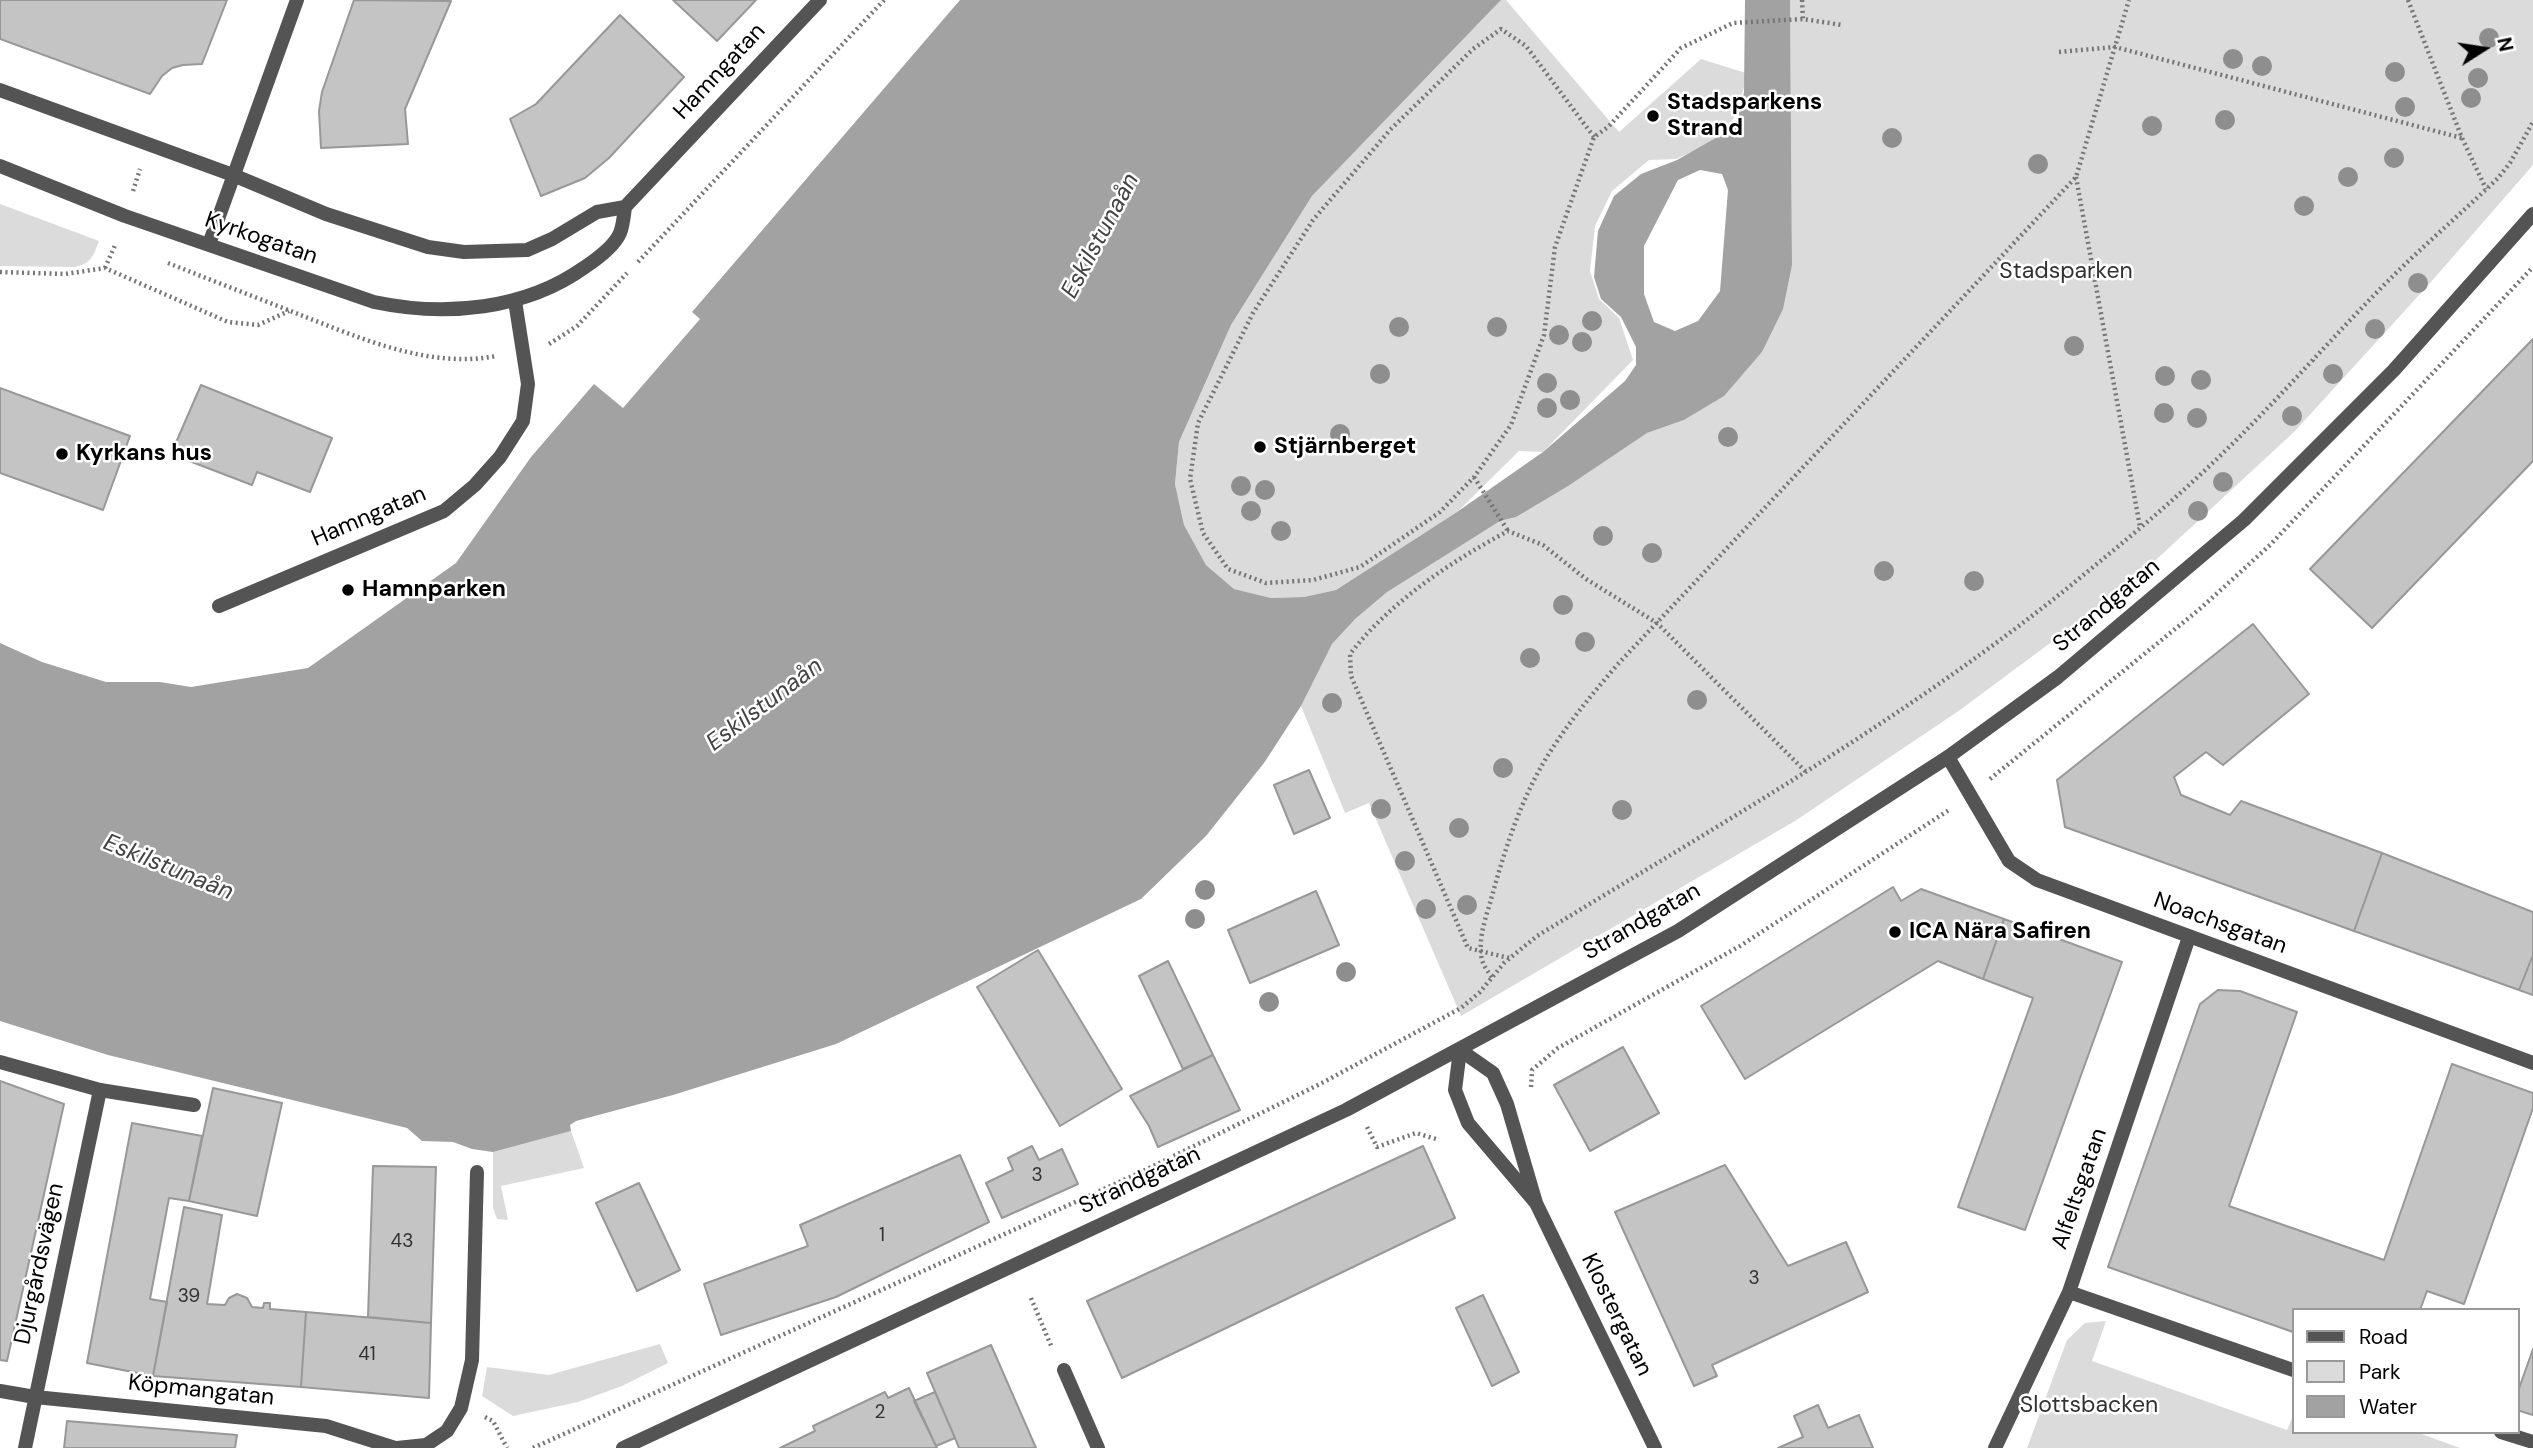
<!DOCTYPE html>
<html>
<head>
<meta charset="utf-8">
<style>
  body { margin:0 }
  #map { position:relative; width:2533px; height:1448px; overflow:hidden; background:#fff; font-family:"DM Sans",sans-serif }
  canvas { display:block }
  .legend { position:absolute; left:2292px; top:1308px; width:228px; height:126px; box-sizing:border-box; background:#fff; border:2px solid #999; margin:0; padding:9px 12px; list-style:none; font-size:21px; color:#000 }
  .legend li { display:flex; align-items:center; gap:14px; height:35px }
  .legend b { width:35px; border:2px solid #999 }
  .north { position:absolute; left:2449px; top:14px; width:70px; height:70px; -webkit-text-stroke:5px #fff; paint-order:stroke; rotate:78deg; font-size:19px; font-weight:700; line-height:28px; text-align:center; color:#000 }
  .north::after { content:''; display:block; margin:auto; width:24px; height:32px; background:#000; clip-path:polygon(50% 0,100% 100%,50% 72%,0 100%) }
</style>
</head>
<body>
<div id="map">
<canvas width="2533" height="1448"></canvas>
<ul class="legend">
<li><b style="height:9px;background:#545454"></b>Road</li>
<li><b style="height:19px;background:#dbdbdb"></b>Park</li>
<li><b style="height:19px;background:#a2a2a2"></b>Water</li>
</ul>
<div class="north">N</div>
</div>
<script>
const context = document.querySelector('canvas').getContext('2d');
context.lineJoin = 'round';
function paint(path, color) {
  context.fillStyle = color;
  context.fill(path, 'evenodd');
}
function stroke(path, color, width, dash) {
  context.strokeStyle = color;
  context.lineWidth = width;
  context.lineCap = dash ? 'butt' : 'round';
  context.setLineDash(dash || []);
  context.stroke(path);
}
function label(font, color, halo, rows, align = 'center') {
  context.font = font + ' "DM Sans",sans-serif';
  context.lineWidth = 5;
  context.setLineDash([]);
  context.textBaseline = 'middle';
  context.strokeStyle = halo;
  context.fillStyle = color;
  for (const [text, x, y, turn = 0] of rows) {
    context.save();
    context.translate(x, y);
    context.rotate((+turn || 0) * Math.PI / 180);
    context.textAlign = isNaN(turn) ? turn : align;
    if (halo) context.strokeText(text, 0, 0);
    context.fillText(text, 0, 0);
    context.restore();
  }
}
paint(new Path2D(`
  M 1501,0 L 1506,0 L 1619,132 L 1701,59 L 1749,74 L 1727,136 L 1676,159 L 1649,160 L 1612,191 L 1595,226 L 1590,271 L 1599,299 L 1619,318 L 1633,360 L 1543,452 L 1519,451 L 1457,512 L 1336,590 L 1304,597 L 1271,598 L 1234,589 L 1206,565 L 1184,525 L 1175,484 L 1179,442 L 1231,325 L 1312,196 Z
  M 1790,0 L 2533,0 L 2533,165 L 2431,282 L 2295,431 L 2131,583 L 1960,710 L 1795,821 L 1461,1016 L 1369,803 L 1345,813 L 1301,706 C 1311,686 1319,662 1332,644 C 1368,594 1448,554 1500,521 L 1516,517 L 1647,433 L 1684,420 L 1723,396 L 1762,352 L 1792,265 Z
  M 0,204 L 99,241 C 93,257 91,264 74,267 L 0,266 Z
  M 571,1131 L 584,1168 L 501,1186 L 508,1220 L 497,1219 L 493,1208 L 493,1152 Z
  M 2106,1321 L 2092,1361 L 2287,1430 L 2293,1416 L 2293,1432 L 2416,1432 L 2460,1448 L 2027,1448 L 2067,1340 L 2085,1323 Z
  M 660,1344 L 668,1363 L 622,1386 L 578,1402 L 513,1416 L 482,1396 L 487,1367 L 549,1375 Z`), '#dbdbdb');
paint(new Path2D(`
  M 960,0 L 1501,0 L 1312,196 L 1231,325 L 1179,442 L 1175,484 L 1184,525 L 1206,565 L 1234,589 L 1271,598 L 1304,597 L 1336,590 L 1457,512 L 1543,452 L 1625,381 L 1636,365 L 1636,347 L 1621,317 L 1601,299 L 1594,277 L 1598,231 L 1614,196 L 1641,174 L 1677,160 L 1721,135 L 1738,118 L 1744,92 L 1745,0 L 1790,0 L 1792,265 L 1783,309 L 1762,352 L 1724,396 L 1684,420 L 1647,433 L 1568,486 L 1516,517 L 1500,521 L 1387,592 L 1355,619 L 1332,644 L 1301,706 L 1264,763 L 1206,836 L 1141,899 L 836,1044 L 673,1095 L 576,1121 L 570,1125 L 571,1131 L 493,1152 L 472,1149 L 453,1142 L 422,1141 L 407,1128 L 108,1055 L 0,1021 L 0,643 L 42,662 L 106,682 L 160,682 L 191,687 L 308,668 L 456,563 L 531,457 L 594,384 L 623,408 L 700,319 L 692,312 ZM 1700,170 L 1722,174 L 1728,190 L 1720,291 L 1698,321 L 1675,331 L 1654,322 L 1644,294 L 1644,246 L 1678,180 Z`), '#a2a2a2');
const building = new Path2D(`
  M 0,0 L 227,0 L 202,64 L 183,65 L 172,68 L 162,76 L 150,94 L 0,39 Z
  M 354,0 L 451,1 L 405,109 L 408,144 L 321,148 L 319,111 L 322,92 Z
  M 673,0 L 756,0 L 717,41 Z
  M 620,15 L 684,77 L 609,158 L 585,178 L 541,196 L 510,119 L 536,104 Z
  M 2533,339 L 2533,461 L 2372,628 L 2310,569 Z
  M 201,385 L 332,438 L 310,492 L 257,472 L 252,485 L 171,454 Z
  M 0,388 L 130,436 L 103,510 L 0,473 Z
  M 2253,624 L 2309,694 L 2223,765 L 2206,752 L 2174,777 L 2181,795 L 2230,815 L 2241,801 L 2382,853 L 2354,931 L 2065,827 L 2057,780 Z
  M 1309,770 L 1330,818 L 1294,834 L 1274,785 Z
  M 2382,853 L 2533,912 L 2533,955 L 2519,990 L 2354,931 Z
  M 1893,887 L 1901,901 L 1921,889 L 2004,919 L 1983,979 L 1938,961 L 1745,1079 L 1701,1006 Z
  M 1316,891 L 1339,945 L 1250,983 L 1228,930 Z
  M 2004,919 L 2122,962 L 2025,1230 L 1958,1207 L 2033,998 L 1983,979 Z
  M 1038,950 L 1122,1089 L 1060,1126 L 977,987 Z
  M 2533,955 L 2533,995 L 2519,990 Z
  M 1168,961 L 1213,1055 L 1183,1069 L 1139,976 Z
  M 2218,990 L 2240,991 L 2297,1012 L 2229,1206 L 2384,1260 L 2452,1064 L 2533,1093 L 2533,1108 L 2464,1304 L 2427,1291 L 2420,1310 L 2293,1310 L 2293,1332 L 2108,1267 L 2200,1004 Z
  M 1623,1047 L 1659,1113 L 1590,1151 L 1554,1085 Z
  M 1213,1055 L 1240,1110 L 1158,1147 L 1149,1126 L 1130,1096 Z
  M 0,1081 L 64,1104 L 7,1361 L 0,1360 Z
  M 213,1088 L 282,1103 L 257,1216 L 189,1201 Z
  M 132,1123 L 202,1136 L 189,1201 L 169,1198 L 150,1299 L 167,1302 L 153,1376 L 87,1363 Z
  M 1032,1146 L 1039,1160 L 1062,1149 L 1078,1184 L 1002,1218 L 986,1183 L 1013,1170 L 1008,1158 Z
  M 1423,1146 L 1455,1218 L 1122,1378 L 1087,1301 Z
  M 960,1155 L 989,1222 L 836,1297 L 721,1335 L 704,1284 L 808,1246 L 800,1225 Z
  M 1725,1165 L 1788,1266 L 1846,1242 L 1868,1292 L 1712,1365 L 1717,1376 L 1694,1386 L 1615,1212 Z
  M 373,1166 L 436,1167 L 431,1323 L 368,1317 Z
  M 639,1183 L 680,1270 L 637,1291 L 596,1203 Z
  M 184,1207 L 222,1215 L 207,1304 L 225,1305 L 229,1298 L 237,1294 L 247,1298 L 252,1307 L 263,1308 L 264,1303 L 270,1303 L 270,1309 L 306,1312 L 301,1387 L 153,1376 Z
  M 1483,1295 L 1519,1372 L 1492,1386 L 1456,1308 Z
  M 306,1312 L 431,1323 L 429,1398 L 301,1387 Z
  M 991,1345 L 1036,1448 L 959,1448 L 955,1438 L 927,1373 Z
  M 2533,1349 L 2533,1415 L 2517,1410 L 2517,1394 Z
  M 909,1388 L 937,1448 L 780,1448 L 815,1431 L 813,1426 L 885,1392 L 888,1398 Z
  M 935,1392 L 955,1438 L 936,1446 L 914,1401 Z
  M 1818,1405 L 1828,1428 L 1859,1415 L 1873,1448 L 1778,1448 L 1803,1437 L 1794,1416 Z
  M 67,1421 L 237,1435 L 235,1448 L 64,1448 Z`);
paint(building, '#c4c4c4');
stroke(building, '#989898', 2);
stroke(new Path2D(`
  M 1802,0 L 1803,19
  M 2408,0 L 2462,138 L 2486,189
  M 2059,52 L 2115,47 L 2462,138
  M 1594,137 L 1526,46 L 1501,29 L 1473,49 L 1390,130 L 1313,220 L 1253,313 L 1198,423 L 1190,479 L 1203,533 L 1228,569 L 1266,583 L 1313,580 L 1360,567 L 1440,512 L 1474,477 L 1511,425 L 1544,335 L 1555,247 L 1594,137 L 1608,127 L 1681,48 L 1733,23 L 1803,19 L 1842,25
  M 2076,177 L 2140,527
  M 133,191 L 140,169
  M 638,262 L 884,0
  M 168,263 C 211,280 255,297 298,314 C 360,338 429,369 496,356
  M 105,268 L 116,243
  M 0,272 L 65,274 L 105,268 L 228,322 L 258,325 L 289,311
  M 549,344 L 577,326 L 627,273
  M 1474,477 L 1508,531
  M 1990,779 L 2201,608 L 2270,545 L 2533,267
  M 1509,958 L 1468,948 L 1351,676 L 1350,654 C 1390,602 1450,562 1508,531 L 1543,545 L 1586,579 L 1657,623 L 1806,772
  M 1492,977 C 1486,969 1482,964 1481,954 C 1479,934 1487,914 1492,896 C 1506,845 1523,793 1552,749 C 1572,718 1594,692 1618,664 L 2076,177 L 2129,0
  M 1531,1087 L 1532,1070 L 1558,1048 L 1740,946 L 1949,810
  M 1367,1127 L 1377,1147 L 1416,1133 L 1436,1139
  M 1031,1298 L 1052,1348
  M 485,1417 L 493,1421 L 507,1448
  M 533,1448 L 1137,1174 L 1320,1084 L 1461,1008 L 1480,992 L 1504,963 L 1537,936 C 1728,819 1925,708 2098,563 C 2141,528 2183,492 2223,453 C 2281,397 2333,336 2390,279 C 2425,244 2463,212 2498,178 L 2510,163 L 2533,122`), '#767676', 4.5, [2, 3.5]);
stroke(new Path2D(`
  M 0,1062 L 100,1090 L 194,1105`), '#545454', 14);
stroke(new Path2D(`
  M 209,244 L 297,0
  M 219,606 L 444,511 L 475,485 L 500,457 L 523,421 L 528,384 L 515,301
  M 1948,757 L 2009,861 L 2037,880 L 2533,1063
  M 2069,1292 L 2293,1370
  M 1064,1370 L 1098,1448
  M 0,1391 L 35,1397 L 326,1426 L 395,1448
  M 2501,1432 L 2533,1442
  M 25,1448 L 100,1090
  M 397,1448 L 426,1445 L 447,1431 L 461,1408 L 472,1360 L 477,1172
  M 1995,1448 L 2069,1292 L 2189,937`), '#545454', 14);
stroke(new Path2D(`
  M 0,90 L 233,175 L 326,214 L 428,247 L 464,252 L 527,250 L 552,239 L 597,212 L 625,207
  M 0,166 L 125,216 L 374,302 C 445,317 525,310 585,267 C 597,259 614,247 620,233 C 623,226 624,215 625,207 L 820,0
  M 1536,1203 L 1468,1123 L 1455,1090 L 1460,1050 L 1493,1073 L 1507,1104 L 1536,1203 L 1655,1448
  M 623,1448 L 1346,1110 L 1678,931 L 1948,757 L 2058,677 L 2244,520 L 2394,370 L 2533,214`), '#545454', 14);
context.fillStyle = '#8e8e8e';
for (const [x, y] of [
  [2489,38],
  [2233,59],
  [2262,66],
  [2395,72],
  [2478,78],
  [2471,98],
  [2405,107],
  [2225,120],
  [2152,126],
  [1892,138],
  [2394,158],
  [2038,164],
  [2348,177],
  [2304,206],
  [2418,283],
  [1592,321],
  [1399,327],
  [1497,327],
  [2375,329],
  [1559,335],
  [1582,342],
  [2074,346],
  [1380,374],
  [2333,374],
  [2165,376],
  [2201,380],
  [1547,383],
  [1570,400],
  [1547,408],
  [2164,413],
  [2292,416],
  [2197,418],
  [1340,434],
  [1728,437],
  [2223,482],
  [1241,486],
  [1265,490],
  [1251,511],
  [2198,511],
  [1281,531],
  [1603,536],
  [1652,553],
  [1884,571],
  [1974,581],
  [1563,605],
  [1585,642],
  [1530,658],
  [1697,700],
  [1332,703],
  [1503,768],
  [1381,809],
  [1622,810],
  [1459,828],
  [1405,861],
  [1205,890],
  [1467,905],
  [1426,909],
  [1195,919],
  [1346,972],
  [1269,1002]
]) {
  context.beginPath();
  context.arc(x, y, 10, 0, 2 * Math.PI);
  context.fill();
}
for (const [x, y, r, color] of [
  [1653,116,7,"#000"],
  [1260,447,7,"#000"],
  [62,454,7,"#000"],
  [348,590,7,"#000"],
  [1895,932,7,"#000"]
]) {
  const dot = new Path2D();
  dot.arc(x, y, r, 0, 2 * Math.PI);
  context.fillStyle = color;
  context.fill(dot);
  stroke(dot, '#fff', 2.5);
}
label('19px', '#313131', null, [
  ["3",1037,1176],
  ["1",882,1236],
  ["43",402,1242],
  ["3",1754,1279],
  ["39",189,1297],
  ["41",367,1355],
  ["2",880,1413]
]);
label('23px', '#000', '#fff', [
  ["Hamngatan",720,72,-47],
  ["Kyrkogatan",261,239,19],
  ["Hamngatan",369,517,-23],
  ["Strandgatan",2107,606,-40],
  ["Strandgatan",1642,922,-30],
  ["Noachsgatan",2220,924,20],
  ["Strandgatan",1140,1181,-25],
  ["Alfeltsgatan",2080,1189,-71],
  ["Djurgårdsvägen",40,1264,-78],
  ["Klostergatan",1616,1315,64],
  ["Köpmangatan",201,1391,6]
]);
label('bold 23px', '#000', '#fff', [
  ["Stadsparkens",1667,103],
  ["Strand",1667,129],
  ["Stjärnberget",1274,447],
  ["Kyrkans hus",76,454],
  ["Hamnparken",362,590],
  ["ICA Nära Safiren",1909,932]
], 'left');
label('23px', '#323232', '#fff', [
  ["Stadsparken",2066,272],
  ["Slottsbacken",2089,1406]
]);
label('italic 24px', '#434343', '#fff', [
  ["Eskilstunaån",1101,236,-62],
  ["Eskilstunaån",765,705,-37],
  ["Eskilstunaån",168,868,22]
]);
</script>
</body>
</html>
